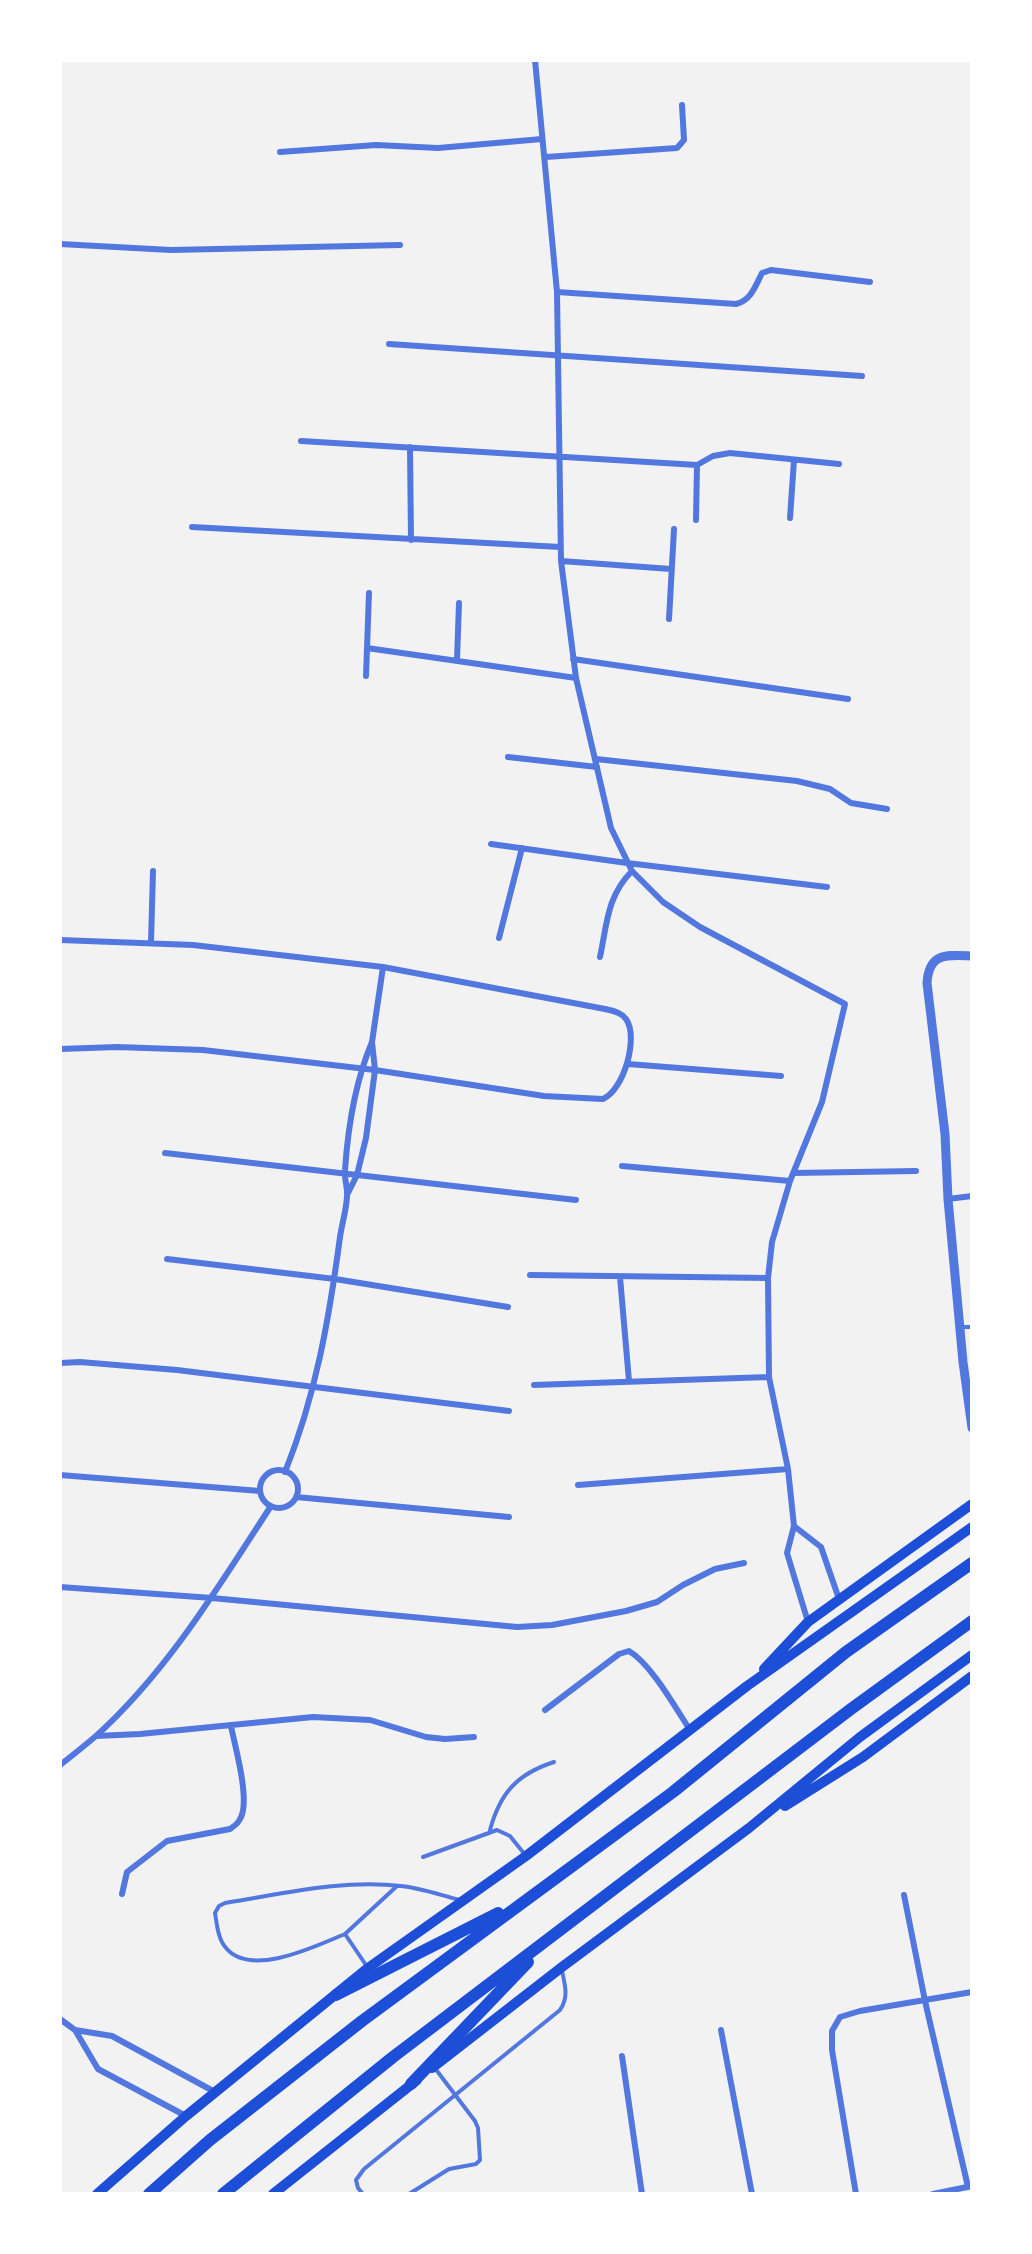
<!DOCTYPE html>
<html>
<head>
<meta charset="utf-8">
<style>
  body { margin:0 }
  #map { position:relative; width:1032px; height:2254px; overflow:hidden; background:#f2f2f2; font-family:"Source Sans 3",sans-serif }
  canvas { display:block }
  .frame { position:absolute; inset:0; border:62px solid #fff; pointer-events:none }
</style>
</head>
<body>
<div id="map">
<canvas width="1032" height="2254"></canvas>
<div class="frame"></div>
</div>
<script>
const context = document.querySelector('canvas').getContext('2d');
context.lineJoin = 'round';
function stroke(path, color, width, dash) {
  context.strokeStyle = color;
  context.lineWidth = width;
  context.lineCap = dash ? 'butt' : 'round';
  context.setLineDash(dash || []);
  context.stroke(path);
}
stroke(new Path2D(`
  M 961,1327 L 972,1327
  M 490,1830 C 500,1793 517,1774 554,1762
  M 423,1857 L 497,1830 L 510,1836 L 526,1856
  M 345,1934 L 397,1886
  M 368,1968 L 345,1934 C 316,1946 251,1978 226,1948 C 218,1939 217,1925 215,1913 L 219,1906 L 225,1903 C 283,1894 342,1879 401,1886 C 421,1888 440,1895 460,1900
  M 363,2194 L 358,2188 L 356,2180 L 364,2169 L 560,2010 C 569,1997 565,1985 562,1971
  M 409,2194 L 449,2169 L 476,2164 L 480,2160 L 478,2128 L 475,2121 L 434,2067`), '#5277de', 4);
stroke(new Path2D(`
  M 535,60 L 557,292 L 561,561 L 576,678 L 611,828 L 632,871 L 663,902 L 700,927 L 845,1004 L 822,1102 L 790,1181 L 772,1242 L 768,1278 L 769,1377 L 788,1469 L 794,1526 L 787,1553 L 808,1622
  M 280,152 L 376,145 L 438,148 L 542,139
  M 546,157 L 677,148 L 684,140 L 682,105
  M 60,244 L 171,250 L 400,245
  M 557,292 L 736,304 C 751,300 755,287 762,273 L 771,270 L 870,282
  M 389,344 L 862,376
  M 301,441 L 697,465 L 713,456 L 730,453 L 839,464
  M 410,447 L 411,540
  M 790,518 L 794,460
  M 696,520 L 697,465
  M 192,527 L 560,547
  M 561,561 L 671,569
  M 669,619 L 674,529
  M 367,648 L 576,678
  M 573,659 L 848,699
  M 457,660 L 459,603
  M 366,676 L 369,593
  M 508,757 L 597,767
  M 596,759 L 797,781 L 830,789 L 851,803 L 887,809
  M 491,844 L 627,863 L 827,887
  M 499,938 L 522,848
  M 60,940 L 193,945 L 383,967 L 605,1009 C 613,1011 621,1012 626,1019 C 639,1037 624,1090 603,1099 L 544,1096 L 375,1070 L 203,1050 L 117,1047 L 60,1049
  M 151,942 L 153,871
  M 600,957 C 607,924 607,896 632,871
  M 628,1064 L 781,1076
  M 165,1153 L 576,1200
  M 622,1166 L 790,1181
  M 794,1173 L 916,1171
  M 348,1193 L 357,1175 L 366,1138 L 375,1070 L 372,1042 L 383,967
  M 948,1199 L 972,1196
  M 167,1259 L 335,1279 L 508,1307
  M 530,1275 L 768,1278
  M 620,1277 L 629,1381
  M 60,1363 L 80,1362 L 177,1370 L 509,1411
  M 534,1385 L 769,1377
  M260 1489a19 19 0 1 1 38 0a19 19 0 1 1-38 0Z
  M 285,1472 C 316,1395 329,1319 340,1237 C 342,1224 346,1211 347,1197 C 348,1188 344,1179 345,1170 C 348,1126 355,1082 372,1042
  M 60,1475 L 260,1491
  M 578,1485 L 788,1469
  M 296,1497 L 509,1517
  M 794,1526 L 821,1547 L 839,1599
  M 60,1587 L 212,1598 L 517,1627 L 552,1625 L 626,1611 L 657,1602 L 683,1585 L 715,1569 L 744,1563
  M 545,1710 L 619,1654 L 629,1651 C 651,1664 675,1707 690,1730
  M 96,1736 L 140,1734 L 313,1717 L 370,1720 L 426,1737 L 445,1739 L 474,1737
  M 60,1765 C 72,1756 84,1746 96,1736 C 167,1672 219,1586 271,1506
  M 122,1894 L 127,1872 L 167,1841 L 230,1829 C 234,1826 238,1824 240,1819 C 251,1801 235,1747 231,1726
  M 904,1895 L 925,2001 L 968,2187
  M 60,2019 L 75,2030 L 98,2069 L 186,2116
  M 75,2030 L 112,2036 L 215,2092
  M 721,2030 L 752,2194
  M 622,2056 L 642,2194
  M 856,2194 L 832,2050 L 832,2031 L 840,2017 L 860,2011 L 972,1992
  M 933,2194 L 972,2186`), '#5277de', 6);
stroke(new Path2D(`
  M 972,956 C 947,955 929,952 927,983 L 945,1134 L 948,1199 L 963,1362 L 972,1428`), '#5277de', 9);
stroke(new Path2D(`
  M 764,1669 L 808,1622 L 972,1504
  M 785,1806 L 863,1757 L 972,1676
  M 432,2068 L 562,1967 L 749,1828 L 860,1737 L 972,1655
  M 97,2194 L 186,2116 L 368,1968 L 526,1856 L 747,1686 L 972,1527
  M 273,2194 L 417,2080`), '#1d4ed8', 10);
stroke(new Path2D(`
  M 336,1995 L 498,1913
  M 411,2084 L 528,1962
  M 149,2194 L 210,2140 L 362,2021 L 673,1792 L 846,1652 L 972,1563
  M 223,2194 L 393,2057 L 851,1709 L 972,1621`), '#1d4ed8', 12);
</script>
</body>
</html>
